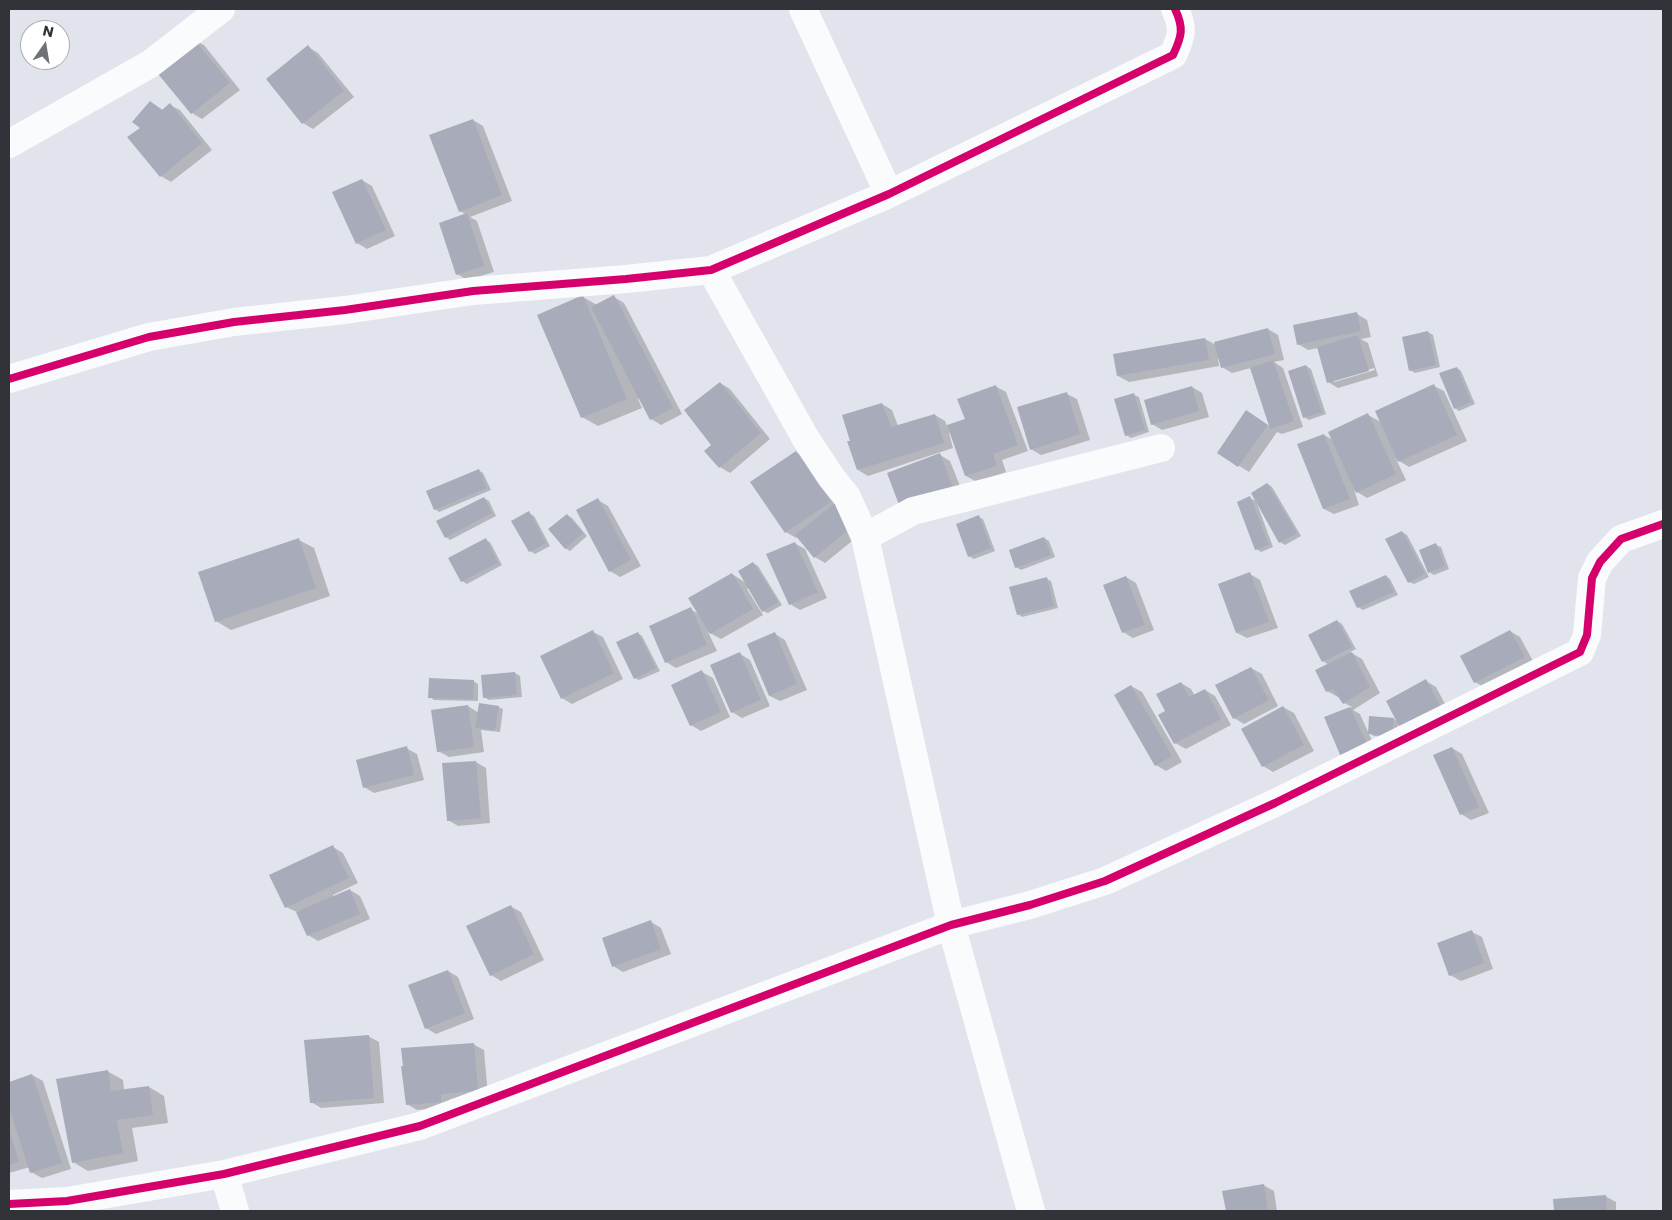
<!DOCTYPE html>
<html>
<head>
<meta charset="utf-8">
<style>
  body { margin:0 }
  #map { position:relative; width:1672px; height:1220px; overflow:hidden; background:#e1e4ec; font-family:Poppins,sans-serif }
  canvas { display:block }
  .frame { position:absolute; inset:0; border:10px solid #313339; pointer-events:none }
  .north { position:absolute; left:20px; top:20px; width:50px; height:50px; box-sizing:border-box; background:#fff; border:1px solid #adadb0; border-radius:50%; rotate:13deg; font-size:14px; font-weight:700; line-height:20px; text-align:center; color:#313339 }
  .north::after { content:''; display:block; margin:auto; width:18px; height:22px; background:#6f7178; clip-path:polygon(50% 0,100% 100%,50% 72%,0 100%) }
</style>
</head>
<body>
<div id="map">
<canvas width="1672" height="1220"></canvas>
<div class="frame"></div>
<div class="north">N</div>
</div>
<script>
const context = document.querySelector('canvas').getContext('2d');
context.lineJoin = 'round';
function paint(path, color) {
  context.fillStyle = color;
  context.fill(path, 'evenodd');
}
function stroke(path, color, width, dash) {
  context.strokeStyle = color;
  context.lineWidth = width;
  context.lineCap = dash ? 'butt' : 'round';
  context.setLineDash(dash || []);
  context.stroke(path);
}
paint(new Path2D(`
  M 194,40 L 204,45 L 240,90 L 202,119 L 192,113 Z
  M 308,47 L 318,53 L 354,97 L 313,129 L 303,123 Z
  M 150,102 L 163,110 L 170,105 L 180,110 L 212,150 L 171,182 L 161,176 L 129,137 L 142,128 Z
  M 473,120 L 483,126 L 512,201 L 470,217 L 477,221 L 494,272 L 467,280 L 457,274 L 467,215 L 460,211 Z
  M 362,180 L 372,186 L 395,236 L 367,249 L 357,243 Z
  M 583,297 L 597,305 L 614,297 L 624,303 L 682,414 L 661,425 L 651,419 L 640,398 L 638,399 L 642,408 L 598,426 L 582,417 Z
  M 1357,314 L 1367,320 L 1371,337 L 1361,339 L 1368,343 L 1378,376 L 1338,388 L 1328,382 L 1318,348 L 1308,350 L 1298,344 ZM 1374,368 L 1375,370 L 1334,382 L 1334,380 Z
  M 1268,329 L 1278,335 L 1284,360 L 1274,362 L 1283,368 L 1303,427 L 1282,434 L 1277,432 L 1249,472 L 1219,453 L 1256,418 L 1271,427 L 1251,368 L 1232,373 L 1222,367 L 1220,358 L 1218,359 L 1219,366 L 1129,382 L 1118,376 L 1114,355 L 1205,339 L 1216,345 Z
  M 1428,332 L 1433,335 L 1440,367 L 1415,373 L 1410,370 Z
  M 1306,366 L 1311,369 L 1326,414 L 1309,420 L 1304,417 Z
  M 1457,368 L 1461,371 L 1475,404 L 1459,411 L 1455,408 Z
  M 720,383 L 730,389 L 770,439 L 730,473 L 720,467 L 712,445 Z
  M 995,386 L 1006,392 L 1028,451 L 1002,460 L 1006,472 L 977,482 L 966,476 L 951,432 L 949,433 L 953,448 L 868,476 L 858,470 L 882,404 L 892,410 L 898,426 L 935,415 L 945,421 L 947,426 L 967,420 Z
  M 1434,386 L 1444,391 L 1467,441 L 1409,467 L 1396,459 L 1406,480 L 1367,498 L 1354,490 L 1359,505 L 1334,514 L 1324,509 L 1324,435 L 1333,440 L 1368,415 L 1381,422 Z
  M 1192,387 L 1202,393 L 1209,417 L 1162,430 L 1152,424 Z
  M 1067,394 L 1077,399 L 1090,440 L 1041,455 L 1031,449 Z
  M 1134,395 L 1139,397 L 1149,432 L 1131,438 L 1126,435 Z
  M 796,452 L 806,458 L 863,532 L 825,563 L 815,557 L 798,536 L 796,538 L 786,532 Z
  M 940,455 L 950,461 L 964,496 L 902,509 Z
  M 478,470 L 483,473 L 491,490 L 439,512 L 435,509 Z
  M 1268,484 L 1272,487 L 1301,536 L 1285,545 L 1280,542 L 1252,493 Z
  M 484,498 L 489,501 L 496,516 L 450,540 L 446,537 Z
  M 1250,498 L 1256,501 L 1273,547 L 1261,552 L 1256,549 Z
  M 598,500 L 608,506 L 641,566 L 620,577 L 610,571 Z
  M 529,513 L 534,516 L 550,546 L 535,554 L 530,551 Z
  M 567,515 L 572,518 L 587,536 L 570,551 L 565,548 Z
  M 979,517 L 983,519 L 995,551 L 974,559 L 969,556 Z
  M 1402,532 L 1407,535 L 1429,577 L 1414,584 L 1409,582 Z
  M 1044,538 L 1049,541 L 1055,557 L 1021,570 L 1016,567 Z
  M 299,540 L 314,548 L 330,596 L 231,630 L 216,621 Z
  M 485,540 L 490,542 L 502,565 L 467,584 L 462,581 Z
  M 794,543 L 805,549 L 827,598 L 800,610 L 790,604 Z
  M 1436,545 L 1441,547 L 1449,569 L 1434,575 L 1429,572 Z
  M 753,563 L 758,566 L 782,605 L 768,613 L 763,611 L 749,588 L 747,589 L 763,615 L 721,639 L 708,632 L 717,651 L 676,668 L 666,662 L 690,609 L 699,614 L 732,574 L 746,583 Z
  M 1250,574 L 1260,580 L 1278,628 L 1247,638 L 1237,633 Z
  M 1386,576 L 1390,579 L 1398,595 L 1363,610 L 1358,607 Z
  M 1126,577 L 1136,583 L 1154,630 L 1133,638 L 1123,632 Z
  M 1046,579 L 1051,581 L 1058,608 L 1022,617 L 1018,614 Z
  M 1337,621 L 1342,624 L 1356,649 L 1350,652 L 1362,659 L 1380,693 L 1353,710 L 1360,714 L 1377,752 L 1326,718 L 1352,707 L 1344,703 L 1340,696 L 1338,697 L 1327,691 L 1329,665 L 1323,661 Z
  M 1510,631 L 1520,637 L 1534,663 L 1485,688 L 1475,682 Z
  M 593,632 L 603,637 L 623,679 L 572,704 L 562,698 Z
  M 638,633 L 642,636 L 660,671 L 639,680 L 635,678 Z
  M 775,634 L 785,640 L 807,690 L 780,701 L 770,696 Z
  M 740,654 L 750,660 L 770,706 L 742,718 L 732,712 Z
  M 1251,668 L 1262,674 L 1278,706 L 1244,724 L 1234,718 Z
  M 702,672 L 713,678 L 730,717 L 701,731 L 691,725 Z
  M 515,673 L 520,676 L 522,697 L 489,700 L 484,697 Z
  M 473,681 L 478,684 L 478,701 L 434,700 L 430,697 Z
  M 1426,681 L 1436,687 L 1452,717 L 1398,723 L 1397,738 L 1374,736 L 1369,733 L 1394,719 L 1398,721 Z
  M 1181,683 L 1191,689 L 1195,696 L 1205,690 L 1215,696 L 1231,725 L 1186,749 L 1175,743 L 1159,715 L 1166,711 Z
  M 1131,686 L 1142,692 L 1182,762 L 1166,771 L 1156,765 Z
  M 468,706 L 479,713 L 498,707 L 503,709 L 500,732 L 481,730 L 484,752 L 449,757 L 438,751 Z
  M 1283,707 L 1294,713 L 1314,751 L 1273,772 L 1263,766 Z
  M 406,748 L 417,754 L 424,780 L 374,793 L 364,787 Z
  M 1452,748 L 1462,754 L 1489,813 L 1471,820 L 1461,814 Z
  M 476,762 L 486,768 L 490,823 L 458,826 L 448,820 Z
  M 333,847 L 343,853 L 358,883 L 333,895 L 334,898 L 350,890 L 360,896 L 370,919 L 318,941 L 308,935 L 297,912 L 286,907 Z
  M 510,906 L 521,912 L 544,960 L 501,981 L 491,975 Z
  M 651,922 L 661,928 L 671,954 L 623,972 L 613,966 Z
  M 1472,932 L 1482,937 L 1493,969 L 1461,981 L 1450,975 Z
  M 448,971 L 458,977 L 474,1019 L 436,1034 L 426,1028 Z
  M 368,1036 L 379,1042 L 384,1103 L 321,1108 L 311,1102 Z
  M 473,1044 L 484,1050 L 488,1096 L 450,1099 L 451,1107 L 417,1110 L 407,1104 Z
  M 107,1071 L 123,1080 L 124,1090 L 149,1087 L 164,1096 L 168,1123 L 132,1128 L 138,1161 L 88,1171 L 73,1162 Z
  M 32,1075 L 43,1081 L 71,1169 L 42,1178 L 31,1172 L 30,1167 L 9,1173 L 9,1083 Z
  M 1263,1185 L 1274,1191 L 1277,1211 L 1227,1211 L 1223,1192 Z
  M 1605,1196 L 1616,1202 L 1616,1211 L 1555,1211 L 1554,1200 Z`), '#0003');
paint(new Path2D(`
  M 193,38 L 230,83 L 191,114 L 154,69 Z
  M 308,45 L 344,91 L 302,124 L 266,79 Z
  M 150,101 L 162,110 L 170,103 L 202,143 L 160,177 L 127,137 L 140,128 L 132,122 Z
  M 473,119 L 502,195 L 459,212 L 429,135 Z
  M 362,179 L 386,230 L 356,244 L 332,192 Z
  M 467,213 L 484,266 L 456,275 L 439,223 Z
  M 583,295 L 627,399 L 581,418 L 537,315 Z
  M 614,295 L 673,408 L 650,420 L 591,307 Z
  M 1357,312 L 1361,331 L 1297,345 L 1293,325 Z
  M 1268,328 L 1275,354 L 1221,368 L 1214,342 Z
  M 1428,331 L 1436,365 L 1409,371 L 1402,337 Z
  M 1358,335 L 1369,371 L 1327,383 L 1317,347 Z
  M 1205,338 L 1209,360 L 1117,376 L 1113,354 Z
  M 1273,360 L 1294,421 L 1270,429 L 1250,368 Z
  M 1306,365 L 1322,412 L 1303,418 L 1288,371 Z
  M 1457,367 L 1471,402 L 1454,409 L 1439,373 Z
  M 720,382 L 761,433 L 719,468 L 704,451 L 711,445 L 684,410 Z
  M 1434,384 L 1457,435 L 1398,462 L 1375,411 Z
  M 996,385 L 1018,445 L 993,454 L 997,466 L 965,476 L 947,425 L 965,419 L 957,399 Z
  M 1192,386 L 1199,411 L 1151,425 L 1144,400 Z
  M 1067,392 L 1080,434 L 1030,450 L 1017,407 Z
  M 1134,393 L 1145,430 L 1125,436 L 1114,399 Z
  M 882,403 L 891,427 L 935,414 L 944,443 L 857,470 L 847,441 L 850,441 L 842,415 Z
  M 1246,410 L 1268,425 L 1238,467 L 1217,453 Z
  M 1368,413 L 1396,474 L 1356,493 L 1328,432 Z
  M 1324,434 L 1350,499 L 1323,509 L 1297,444 Z
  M 796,451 L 831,502 L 785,533 L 750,482 Z
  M 940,453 L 954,490 L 901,510 L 887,473 Z
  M 479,469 L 487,488 L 434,510 L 426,491 Z
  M 1267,483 L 1297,533 L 1279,543 L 1251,493 Z
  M 1250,496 L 1269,545 L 1255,550 L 1237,502 Z
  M 484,497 L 492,513 L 445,538 L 436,521 Z
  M 598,498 L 631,560 L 609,572 L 576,510 Z
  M 835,503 L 853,526 L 814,558 L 795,535 Z
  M 529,511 L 546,543 L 529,552 L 511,521 Z
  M 567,514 L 583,533 L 565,549 L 548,529 Z
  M 979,515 L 991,548 L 968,557 L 956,524 Z
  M 1402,531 L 1425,574 L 1408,583 L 1385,539 Z
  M 1044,537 L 1051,555 L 1015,568 L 1009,550 Z
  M 299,538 L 316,588 L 215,622 L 198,572 Z
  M 486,538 L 498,563 L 461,582 L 448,558 Z
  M 795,542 L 818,592 L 789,605 L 766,554 Z
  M 1436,543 L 1445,566 L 1428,573 L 1419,550 Z
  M 753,562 L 778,602 L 762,612 L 738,571 Z
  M 1250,572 L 1269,622 L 1236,633 L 1218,584 Z
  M 732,573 L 753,609 L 710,634 L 688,598 Z
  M 1386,575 L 1394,592 L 1357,608 L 1349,591 Z
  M 1126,576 L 1145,625 L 1122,633 L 1103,585 Z
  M 1047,577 L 1054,606 L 1017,615 L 1009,587 Z
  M 691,607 L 707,645 L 665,663 L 649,626 Z
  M 1337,620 L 1352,647 L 1322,662 L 1308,635 Z
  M 593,630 L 614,673 L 561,699 L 540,656 Z
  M 1510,630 L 1525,657 L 1474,683 L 1460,656 Z
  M 638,632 L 656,668 L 634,679 L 616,642 Z
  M 775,632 L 797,684 L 769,696 L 747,644 Z
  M 740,652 L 761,700 L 731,713 L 710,665 Z
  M 1352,652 L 1370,687 L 1343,704 L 1333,689 L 1326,692 L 1315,670 Z
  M 1251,667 L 1269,700 L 1233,719 L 1215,685 Z
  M 702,670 L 721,712 L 690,726 L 671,685 Z
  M 515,672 L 517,695 L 483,698 L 481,675 Z
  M 429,678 L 474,680 L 473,699 L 428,698 Z
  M 1426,679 L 1443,711 L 1402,732 L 1386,701 Z
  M 1181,682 L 1189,697 L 1205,689 L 1221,719 L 1174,744 L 1158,715 L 1165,711 L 1156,694 Z
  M 1131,685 L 1172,756 L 1155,766 L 1114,695 Z
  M 479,703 L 499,706 L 495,730 L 475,728 Z
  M 468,705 L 474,747 L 437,752 L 431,710 Z
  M 1283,706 L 1304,745 L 1262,767 L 1241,729 Z
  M 1350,707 L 1368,746 L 1341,757 L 1324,717 Z
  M 1369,716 L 1394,718 L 1392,736 L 1368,734 Z
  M 407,746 L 414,775 L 363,788 L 356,760 Z
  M 1452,747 L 1479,807 L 1460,815 L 1433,755 Z
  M 476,761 L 481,818 L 447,821 L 442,763 Z
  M 333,845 L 349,878 L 285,908 L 269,875 Z
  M 350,889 L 360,914 L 307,936 L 296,912 Z
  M 511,905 L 534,954 L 490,976 L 466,926 Z
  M 651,920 L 661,949 L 612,967 L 602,938 Z
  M 1472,930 L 1484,963 L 1449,976 L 1437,943 Z
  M 448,970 L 465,1013 L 425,1029 L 408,985 Z
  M 369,1035 L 374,1098 L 310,1103 L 304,1040 Z
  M 474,1043 L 478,1091 L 441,1094 L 441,1102 L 406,1105 L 401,1066 L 403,1066 L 401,1048 Z
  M 108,1070 L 111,1091 L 149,1086 L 153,1115 L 117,1120 L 123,1153 L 72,1163 L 56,1079 Z
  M 32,1074 L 62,1163 L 30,1173 L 9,1108 L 9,1082 Z
  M 9,1128 L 19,1162 L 9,1165 Z
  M 1264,1184 L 1268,1211 L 1226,1211 L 1222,1191 Z
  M 1606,1195 L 1607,1211 L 1554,1211 L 1553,1199 Z`), '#a7abba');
stroke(new Path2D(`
  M 803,9 L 889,194
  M 9,144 L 150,64 L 221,9
  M 711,270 L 806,439 L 831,477 L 847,497 L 865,537 L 951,925 L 1031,1211
  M 9,379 L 149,337 L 234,322 L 345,310 L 473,291 L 626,279 L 711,270 L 889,194 L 1173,55 C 1182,36 1184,28 1175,9
  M 865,537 L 913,511 L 1161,448
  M 224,1174 L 235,1211
  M 9,1204 L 67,1201 L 224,1174 L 420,1126 L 951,925 L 1030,905 L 1105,881 L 1275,803 L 1580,652 L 1587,635 L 1592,578 L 1600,562 L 1621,539 L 1663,524`), '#fafbfc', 28);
stroke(new Path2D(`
  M 9,379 L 149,337 L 234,322 L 345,310 L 473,291 L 626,279 L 711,270 L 889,194 L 1173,55 C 1182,36 1184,28 1175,9
  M 9,1204 L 67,1201 L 224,1174 L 420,1126 L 951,925 L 1030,905 L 1105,881 L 1275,803 L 1580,652 L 1587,635 L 1592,578 L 1600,562 L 1621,539 L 1663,524`), '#d6006c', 8);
</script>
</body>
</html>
